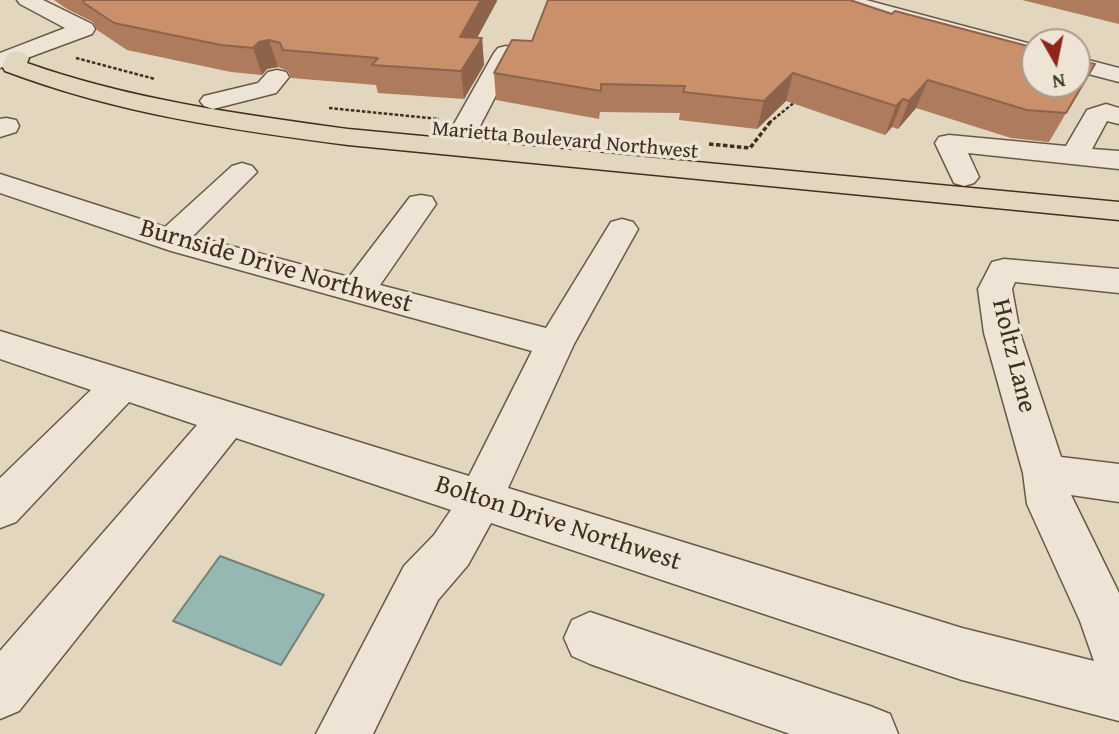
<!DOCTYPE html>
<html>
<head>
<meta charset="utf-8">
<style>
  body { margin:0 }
  #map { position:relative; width:1119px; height:734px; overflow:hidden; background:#e3d6be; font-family:"Gentium Book Plus",serif }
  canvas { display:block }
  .north { position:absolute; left:1021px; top:28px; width:70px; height:70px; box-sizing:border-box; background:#ede4d5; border:2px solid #a89b8c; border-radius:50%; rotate:171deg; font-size:19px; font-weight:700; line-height:28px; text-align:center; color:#402e1e }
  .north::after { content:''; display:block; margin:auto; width:24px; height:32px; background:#8f2418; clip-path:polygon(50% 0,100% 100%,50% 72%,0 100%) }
</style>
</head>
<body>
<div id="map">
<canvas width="1119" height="734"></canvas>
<div class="north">N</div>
</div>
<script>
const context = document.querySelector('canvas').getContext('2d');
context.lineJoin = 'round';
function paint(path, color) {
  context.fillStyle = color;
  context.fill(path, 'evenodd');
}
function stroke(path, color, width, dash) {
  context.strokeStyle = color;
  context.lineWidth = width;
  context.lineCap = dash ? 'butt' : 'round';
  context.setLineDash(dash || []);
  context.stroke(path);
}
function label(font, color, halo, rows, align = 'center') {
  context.font = font + ' "Gentium Book Plus",serif';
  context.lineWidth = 7;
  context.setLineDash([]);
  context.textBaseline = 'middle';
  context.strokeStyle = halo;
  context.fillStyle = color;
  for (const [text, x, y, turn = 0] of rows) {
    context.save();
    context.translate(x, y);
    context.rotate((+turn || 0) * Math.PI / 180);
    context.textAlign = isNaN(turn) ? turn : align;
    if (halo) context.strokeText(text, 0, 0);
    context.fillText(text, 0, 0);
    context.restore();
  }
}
const water = new Path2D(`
  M 220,556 L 324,595 L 281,665 L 173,621 Z`);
paint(water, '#95b9b2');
stroke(water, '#738177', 2);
const minor = new Path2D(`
  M 17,0 L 43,0 L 92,24 L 95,29 L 92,34 L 0,68 L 0,53 L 65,28 L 20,4 Z
  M 832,0 L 866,0 L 1035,45 L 1035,59 L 835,4 Z
  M 506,46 L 514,48 L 518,53 L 469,147 L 465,153 L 455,155 L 445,153 L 441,147 L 494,53 L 498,48 Z
  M 1077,57 L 1119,68 L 1119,82 L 1077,71 Z
  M 277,70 L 286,72 L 289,77 L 276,93 L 213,109 L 204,106 L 200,101 L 204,96 L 258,83 L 268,72 Z
  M 1106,104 L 1119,108 L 1119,124 L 1107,121 L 1092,149 L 1119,151 L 1119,169 L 968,153 L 979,177 L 974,183 L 964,186 L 954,183 L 935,143 L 939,137 L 949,135 L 1066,146 L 1087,110 Z
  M 6,118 L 16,120 L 19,126 L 16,132 L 0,137 L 0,119 Z
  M 242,163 L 252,166 L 257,172 L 193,236 L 349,277 L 410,197 L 421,195 L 432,197 L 436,204 L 380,285 L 546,328 L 611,222 L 622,219 L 633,222 L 638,229 L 574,344 L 508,488 L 962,628 L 1094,661 L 1080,621 L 1027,504 L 1023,473 L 984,333 L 978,289 L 992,262 L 1004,259 L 1119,269 L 1119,293 L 1015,282 L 1012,289 L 1020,333 L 1061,457 L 1119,464 L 1119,502 L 1071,495 L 1119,593 L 1119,721 L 962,680 L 491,523 L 468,565 L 438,600 L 373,734 L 316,734 L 404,566 L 434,535 L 451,510 L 236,438 L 19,711 L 0,719 L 0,651 L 197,425 L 129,402 L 16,522 L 0,528 L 0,478 L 91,390 L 0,359 L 0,331 L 469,476 L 532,351 L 171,251 L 0,193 L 0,174 L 165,227 L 232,166 Z
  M 590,612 L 870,706 L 890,714 L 898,734 L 790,734 L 590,664 L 572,656 L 564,638 L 572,620 Z`);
const major = new Path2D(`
  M 17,51 L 25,53 L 29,58 L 27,63 C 131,100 239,114 348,129 L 1119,202 L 1119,220 L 348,145 C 231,130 116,113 5,71 L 2,66 L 9,53 Z`);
stroke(minor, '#695846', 3);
stroke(major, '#402e1e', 3);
stroke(new Path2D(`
  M 76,58 L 155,79
  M 329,108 L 439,119
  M 769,123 L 796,101`), '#402e1e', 2.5, [3.5, 2]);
stroke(new Path2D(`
  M 709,144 L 750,148 L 771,121`), '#402e1e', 3.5, [4.5, 2.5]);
paint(minor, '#ede4d5');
paint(major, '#e3d6be');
paint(new Path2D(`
  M 54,0 L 497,0 L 497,1 L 477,38 L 482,38 L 484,65 L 464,99 L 378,93 L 376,85 L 291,78 L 288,71 L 278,67 L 267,69 L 262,75 L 231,72 L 127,50 L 97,30 L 93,22 L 67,9 Z
  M 1022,0 L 1119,0 L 1119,24 Z
  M 532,41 L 1095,64 L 1049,142 L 1011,138 L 916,108 L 898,129 L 892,127 L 885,135 L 786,101 L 757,129 L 679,120 L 680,113 L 600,112 L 599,119 L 496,100 L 494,73 Z`), '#ae7b5c');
paint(new Path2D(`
  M 481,0 L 497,0 L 497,1 L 463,64 L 460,37 Z
  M 482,38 L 484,65 L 464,99 L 461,71 Z
  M 269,40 L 278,67 L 267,69 L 262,75 L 253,48 L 259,42 Z
  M 793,73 L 786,101 L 757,129 L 764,101 Z
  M 928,80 L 916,108 L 898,129 L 909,101 Z
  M 903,99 L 892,127 L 885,135 L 896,106 Z`), '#8d644b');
const building = new Path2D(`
  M 83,0 L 481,0 L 460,37 L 482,38 L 461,71 L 372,65 L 378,58 L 283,50 L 280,43 L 269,40 L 259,42 L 253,48 L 221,45 L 114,23 L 84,3 Z
  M 548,0 L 850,0 L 892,14 L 895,11 L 1035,48 L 1035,84 L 1077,84 L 1077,60 L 1095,64 L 1066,113 L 1027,110 L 928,80 L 909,101 L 903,99 L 896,106 L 793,73 L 764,101 L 683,92 L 685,86 L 601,84 L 601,91 L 494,73 L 512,40 L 532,41 Z`);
paint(building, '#ca8f6b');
stroke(building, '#8d644b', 2);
label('21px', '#402e1e', '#ede4d5', [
  ["Marietta Boulevard Northwest",565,141,5]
]);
label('26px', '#402e1e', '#ede4d5', [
  ["Burnside Drive Northwest",276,267,16],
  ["Holtz Lane",1013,356,76],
  ["Bolton Drive Northwest",558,524,18]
]);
</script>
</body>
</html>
